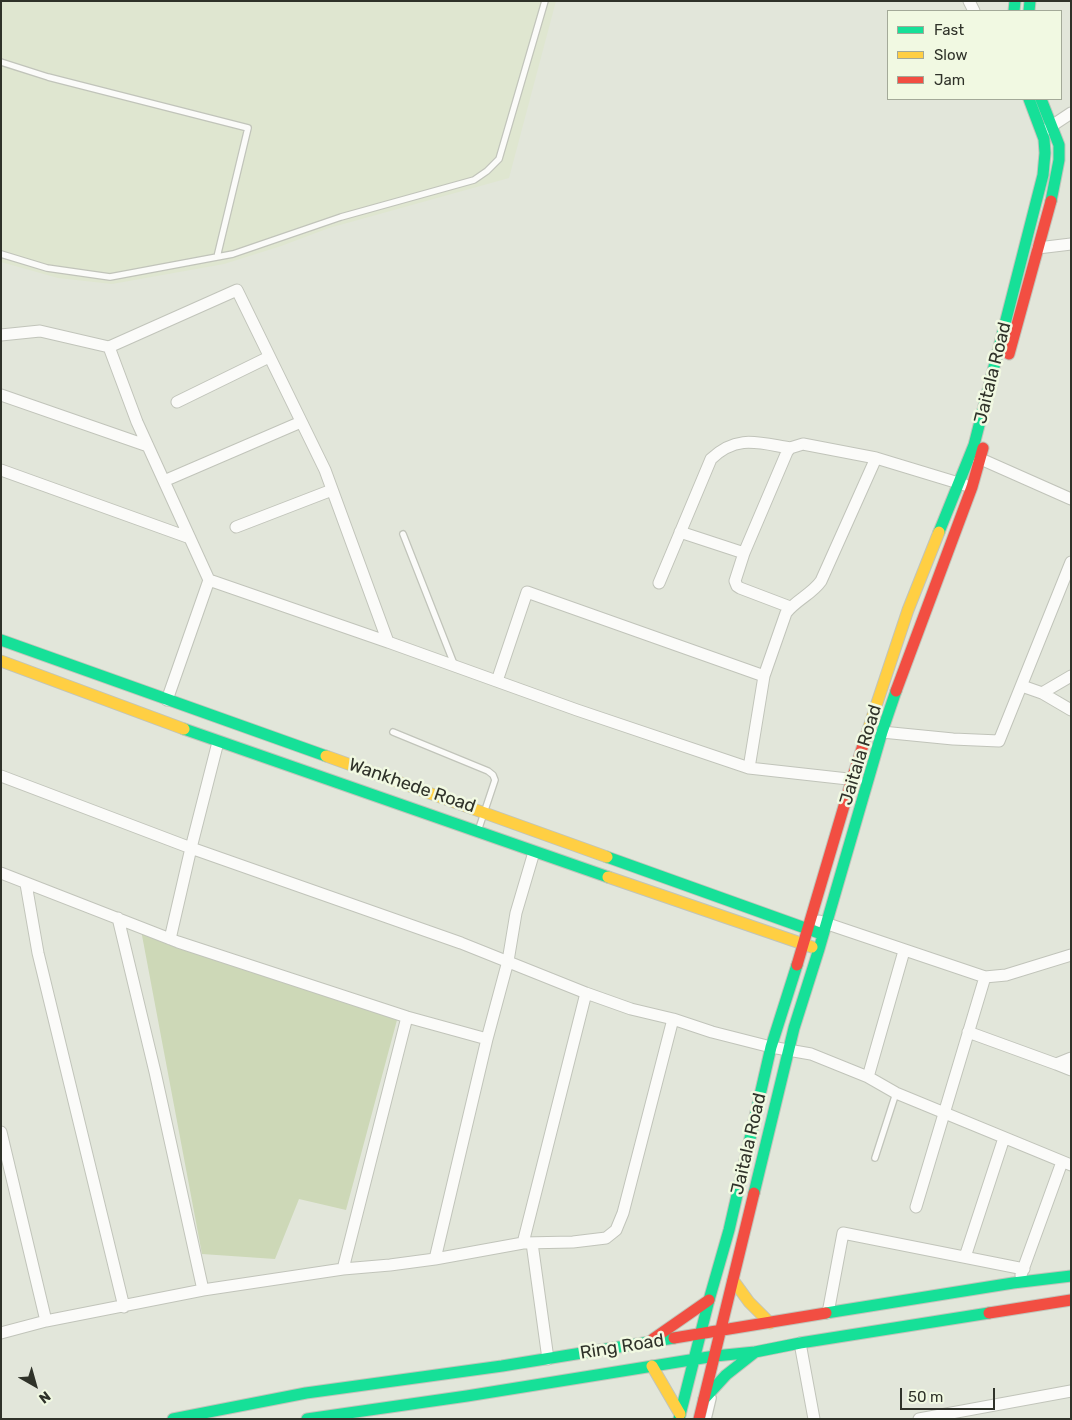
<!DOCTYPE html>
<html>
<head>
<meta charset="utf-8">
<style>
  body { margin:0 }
  #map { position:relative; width:1072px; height:1420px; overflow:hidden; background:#e2e6da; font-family:Rubik,sans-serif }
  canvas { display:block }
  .frame { position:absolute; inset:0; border:2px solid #2f3229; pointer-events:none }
  .legend { position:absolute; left:887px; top:10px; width:175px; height:90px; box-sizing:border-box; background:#f1f9e2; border:1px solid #a3a998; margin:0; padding:6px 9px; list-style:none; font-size:15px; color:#2f3229 }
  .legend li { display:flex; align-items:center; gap:10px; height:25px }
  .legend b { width:25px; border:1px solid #a3a998 }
  .north { position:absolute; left:10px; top:1360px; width:50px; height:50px; -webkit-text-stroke:4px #f1f9e2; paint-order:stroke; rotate:142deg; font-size:14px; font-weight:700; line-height:20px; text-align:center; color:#2f3229 }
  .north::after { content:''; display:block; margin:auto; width:18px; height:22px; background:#2f3229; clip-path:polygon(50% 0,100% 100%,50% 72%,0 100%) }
  .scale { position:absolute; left:900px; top:1388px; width:95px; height:22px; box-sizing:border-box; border:2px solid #2f3229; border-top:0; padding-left:6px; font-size:15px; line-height:18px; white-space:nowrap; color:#2f3229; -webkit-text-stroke:4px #f1f9e2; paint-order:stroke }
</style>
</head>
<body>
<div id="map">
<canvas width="1072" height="1420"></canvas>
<div class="frame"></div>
<ul class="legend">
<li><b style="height:6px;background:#16e098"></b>Fast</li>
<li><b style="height:6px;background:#ffcf43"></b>Slow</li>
<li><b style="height:6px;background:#f24e42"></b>Jam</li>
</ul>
<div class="north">N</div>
<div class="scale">50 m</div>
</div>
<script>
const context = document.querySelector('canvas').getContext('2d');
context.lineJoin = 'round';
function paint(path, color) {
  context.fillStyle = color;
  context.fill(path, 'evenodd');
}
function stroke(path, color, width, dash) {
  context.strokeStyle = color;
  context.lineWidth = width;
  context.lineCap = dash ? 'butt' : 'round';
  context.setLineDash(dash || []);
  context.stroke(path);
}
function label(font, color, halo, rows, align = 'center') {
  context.font = font + ' Rubik,sans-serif';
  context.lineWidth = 5;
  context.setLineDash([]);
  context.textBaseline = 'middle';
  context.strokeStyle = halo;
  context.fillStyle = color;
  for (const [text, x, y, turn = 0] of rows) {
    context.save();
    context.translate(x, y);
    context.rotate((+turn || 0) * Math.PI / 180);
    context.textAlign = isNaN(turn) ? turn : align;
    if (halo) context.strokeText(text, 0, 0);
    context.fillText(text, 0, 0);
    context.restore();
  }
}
paint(new Path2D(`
  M 1,1 L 556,1 L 509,178 L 329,228 L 281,246 L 224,264 L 112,284 L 58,278 L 1,262 Z`), '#dfe6d0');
paint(new Path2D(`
  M 141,930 L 397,1020 L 346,1210 L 299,1199 L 275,1259 L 202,1254 Z`), '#cdd8b7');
const lane = new Path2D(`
  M 1,62 L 48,77 L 248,128 L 217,257
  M 1,254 L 47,268 L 110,277 L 233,254 L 341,217 L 474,180 L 487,171 L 499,159 L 545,1
  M 403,534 L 454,664
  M 393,732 L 488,771 L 493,775 L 495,780 L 478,831
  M 875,1158 L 896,1093
  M 708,1419 L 713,1398`);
const street = new Path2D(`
  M 969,1 L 974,11
  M 1047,129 L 1071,113
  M 1038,248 L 1071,244
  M 1,335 L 40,331 L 109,347 L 237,290 L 325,470 L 388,642 L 209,580
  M 109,347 L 137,422 L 209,580 L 167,700
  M 1,395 L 148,446
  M 177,402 L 269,357
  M 974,456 L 1071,499
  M 1,470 L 190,538
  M 164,481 L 301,422
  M 236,527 L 332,490
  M 680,532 L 744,553 L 787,452 L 790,448 L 803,444 L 876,458 L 965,485
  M 744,553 L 735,581 L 737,586 L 740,588 L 790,607
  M 659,583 L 711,459 C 737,434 759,443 790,448
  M 388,642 L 577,710 L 749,768 L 857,780
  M 764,676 L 786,613 C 796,600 812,594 821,581 L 876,458
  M 497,681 L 527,592 L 764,676 L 749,768
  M 1022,686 L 1042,693 L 1071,710
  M 1042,693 L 1071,676
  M 882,732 L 953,739 L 999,741 L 1071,562
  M 1,776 L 191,848 L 461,943 L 586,993 L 631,1009 L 673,1019 L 623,1213 L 616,1230 L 606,1238 L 573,1242 L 523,1243 L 435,1259 L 390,1265 L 343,1269 L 203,1290 L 46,1321 L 1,1333
  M 1,873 L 178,942 L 407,1017 L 487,1039 L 435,1259
  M 26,884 L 38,953 L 124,1307
  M 118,918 L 155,1072 L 203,1290
  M 819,921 L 985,977 L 1006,975 L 1071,955
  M 170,939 L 191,848 L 218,742
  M 673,1019 L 712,1032 L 771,1047 L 811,1054 L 868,1077 L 896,1093 L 1071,1165
  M 968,1032 L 1056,1064 L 1071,1058
  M 487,1039 L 508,961 L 516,913 L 534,852
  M 1056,1064 L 1071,1070
  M 868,1077 L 904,951
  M 1,1132 L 46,1321
  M 916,1207 L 985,977
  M 523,1243 L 586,993
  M 532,1243 L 548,1359
  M 965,1257 L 1004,1138
  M 343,1269 L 407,1017
  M 1021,1275 L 1062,1162
  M 828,1313 L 843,1233 L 1024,1269
  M 800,1343 L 814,1419
  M 919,1419 L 1071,1391`);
const fast = new Path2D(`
  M 1014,11 L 1015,1
  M 1029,11 L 1030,1
  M 1041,99 L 1059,145 L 1059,160 L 1051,201
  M 939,532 L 974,445 L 1043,175 L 1045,153 L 1044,139 L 1029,99
  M 1,640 L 326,756
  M 184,729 L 608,877
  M 607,857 L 819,933
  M 754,1193 L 794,1028 L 819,949 L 882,732 L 896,691
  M 826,1313 L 1013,1283 L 1071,1276
  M 704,1399 L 726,1375 L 754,1353
  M 173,1419 L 306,1393 L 502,1366 L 674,1338
  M 307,1419 L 467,1396 L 715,1356 L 755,1352 L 800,1343 L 989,1313
  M 679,1419 L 709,1300 L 729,1230 L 771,1047 L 797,965`);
const slow = new Path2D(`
  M 1,661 L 184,729
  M 868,730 L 908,610 L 939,532
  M 326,756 L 607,857
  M 608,877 L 812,947
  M 733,1280 L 749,1302 L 770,1323
  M 652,1366 L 680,1414`);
const jam = new Path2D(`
  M 1009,354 L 1051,201
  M 896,691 L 972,487 L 983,448
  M 797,965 L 852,779 L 868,730
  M 989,1313 L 1071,1300
  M 674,1338 L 826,1313
  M 653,1339 L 709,1300
  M 699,1419 L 754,1193`);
stroke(lane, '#c1c4ba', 8);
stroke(street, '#c1c4ba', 13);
stroke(fast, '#c1c4ba', 13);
stroke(slow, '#c1c4ba', 13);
stroke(jam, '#c1c4ba', 13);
stroke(lane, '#fbfbf9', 5.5);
stroke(street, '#fbfbf9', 11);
stroke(fast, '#16e098', 11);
stroke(slow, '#ffcf43', 11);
stroke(jam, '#f24e42', 11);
label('18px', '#2f3229', '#f1f9e2', [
  ["Jaitala Road",993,373,-76],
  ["Jaitala Road",861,755,-73],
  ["Wankhede Road",412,786,19],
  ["Jaitala Road",749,1144,-77],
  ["Ring Road",622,1347,-9]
]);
</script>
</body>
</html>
